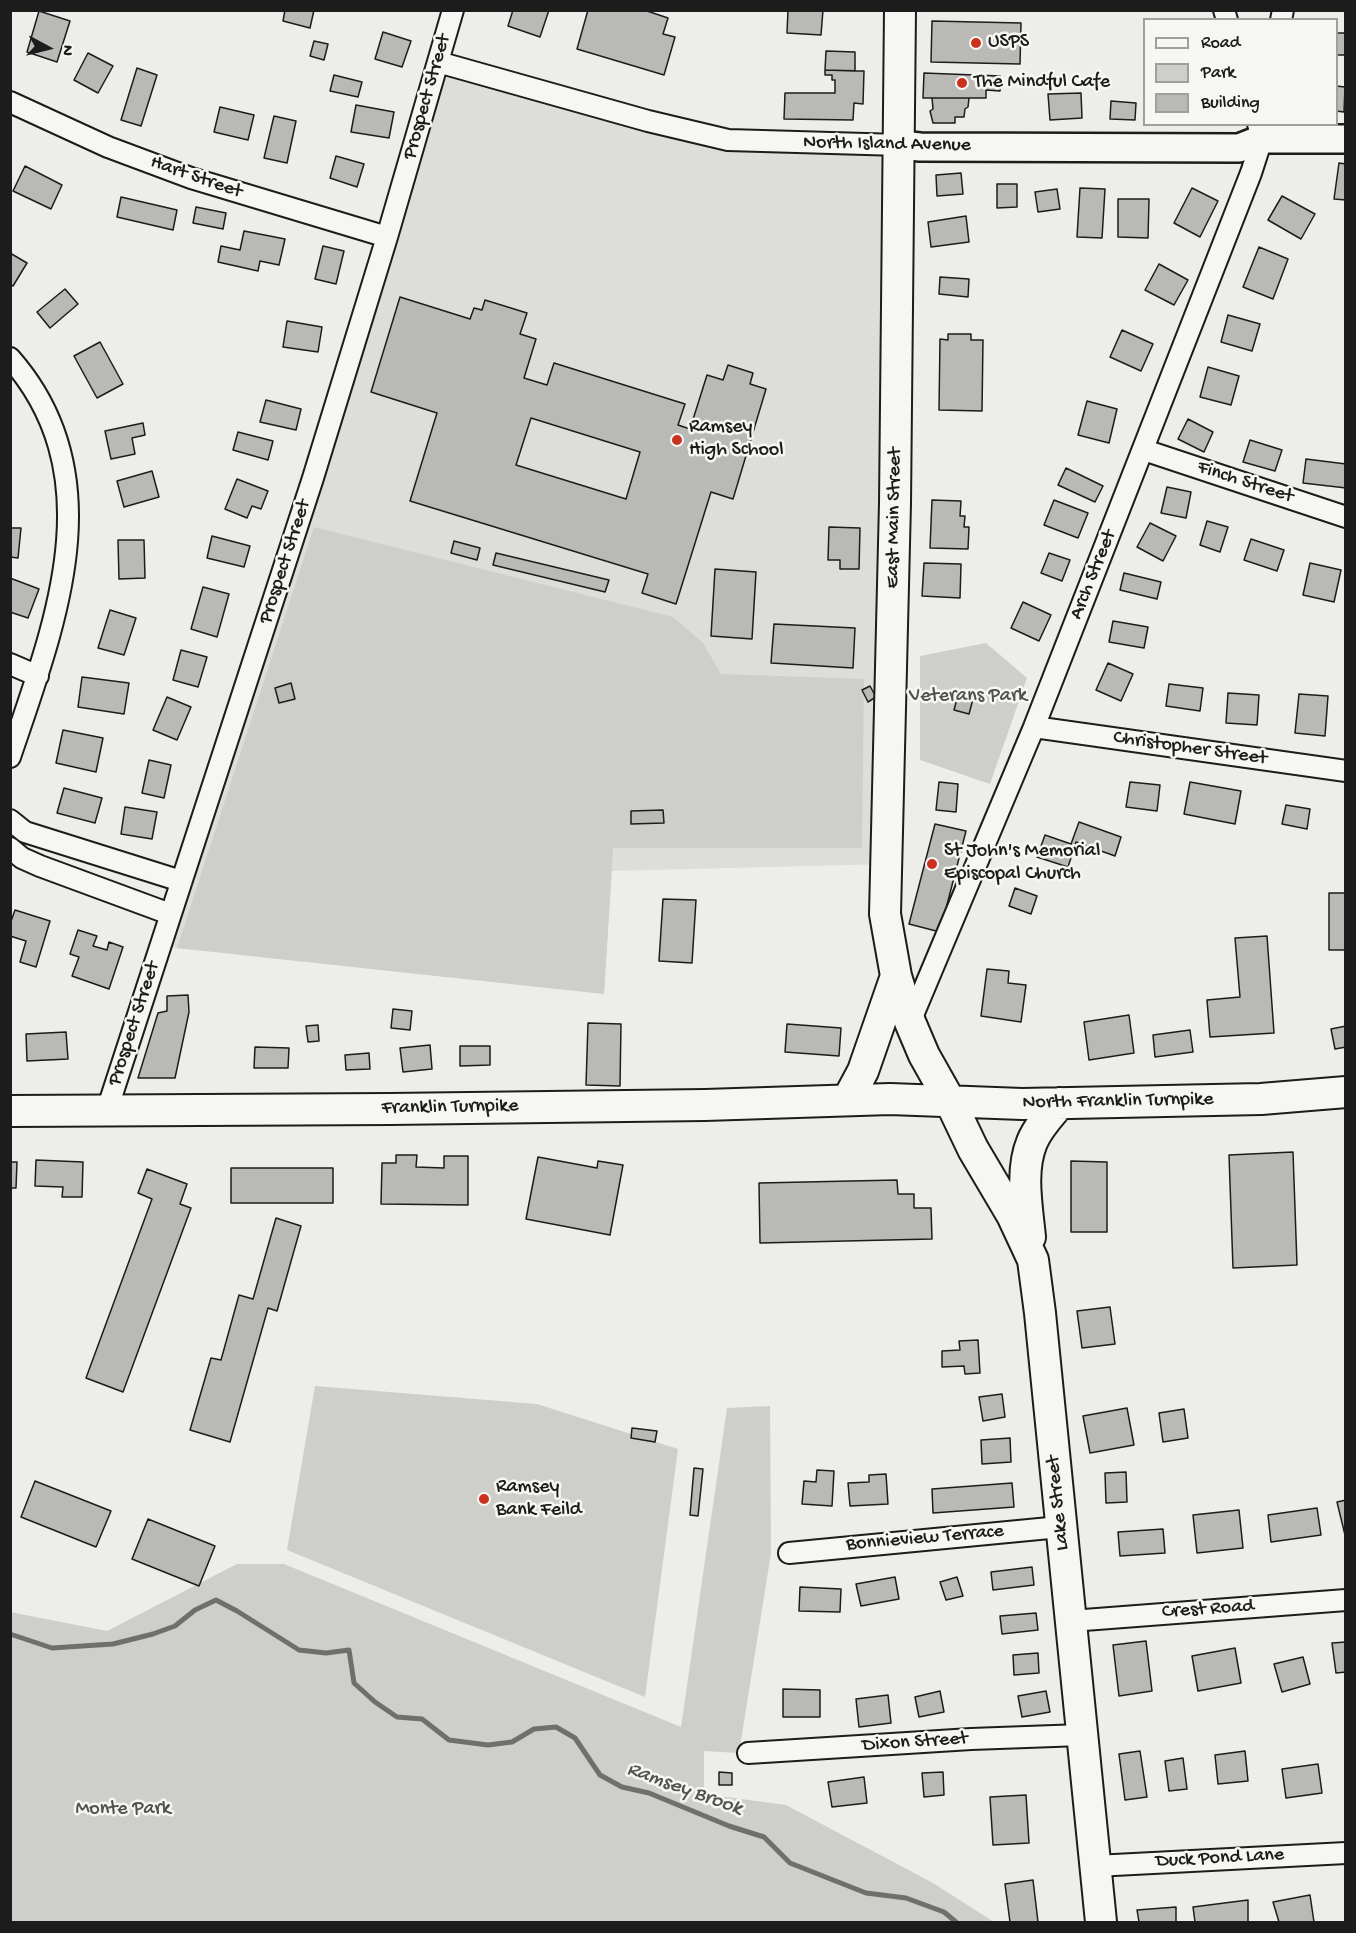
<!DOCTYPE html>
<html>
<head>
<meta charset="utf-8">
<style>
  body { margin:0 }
  #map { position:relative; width:1356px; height:1933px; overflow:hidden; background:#edede9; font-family:"Gochi Hand",sans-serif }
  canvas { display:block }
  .frame { position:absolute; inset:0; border:12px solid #1c1c1c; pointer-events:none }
  .legend { position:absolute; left:1143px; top:18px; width:195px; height:108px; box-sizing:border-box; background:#f6f6f2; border:2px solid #9f9f9c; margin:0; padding:8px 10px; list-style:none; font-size:18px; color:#1c1c1c }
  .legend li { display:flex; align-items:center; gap:12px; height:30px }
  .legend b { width:30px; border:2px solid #9f9f9c }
  .north { position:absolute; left:18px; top:18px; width:60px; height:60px; -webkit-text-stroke:4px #f6f6f2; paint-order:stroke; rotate:97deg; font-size:16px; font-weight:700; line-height:24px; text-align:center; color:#1c1c1c }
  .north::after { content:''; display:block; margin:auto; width:21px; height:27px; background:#1c1c1c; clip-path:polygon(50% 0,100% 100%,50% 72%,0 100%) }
</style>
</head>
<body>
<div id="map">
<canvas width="1356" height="1933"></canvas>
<div class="frame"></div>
<ul class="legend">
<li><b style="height:8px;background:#f6f6f2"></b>Road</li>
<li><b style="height:16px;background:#cececb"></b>Park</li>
<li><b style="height:16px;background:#b9b9b6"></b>Building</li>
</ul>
<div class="north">N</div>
</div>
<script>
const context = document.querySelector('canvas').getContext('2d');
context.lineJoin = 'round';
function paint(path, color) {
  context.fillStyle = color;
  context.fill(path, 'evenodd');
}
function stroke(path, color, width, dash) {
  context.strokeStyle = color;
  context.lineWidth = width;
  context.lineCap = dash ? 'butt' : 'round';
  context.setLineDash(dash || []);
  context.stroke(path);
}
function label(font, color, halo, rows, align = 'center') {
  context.font = font + ' "Gochi Hand",sans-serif';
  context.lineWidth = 5;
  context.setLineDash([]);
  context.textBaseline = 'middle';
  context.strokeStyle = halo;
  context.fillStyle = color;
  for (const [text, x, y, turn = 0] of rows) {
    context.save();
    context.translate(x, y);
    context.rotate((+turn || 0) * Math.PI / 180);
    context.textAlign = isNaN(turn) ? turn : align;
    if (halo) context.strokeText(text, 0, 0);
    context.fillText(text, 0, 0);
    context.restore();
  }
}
paint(new Path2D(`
  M 438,62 L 728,140 L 900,145 L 887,864 L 612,871 L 604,994 L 177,948 L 160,944 Z`), '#ddddda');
paint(new Path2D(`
  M 314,527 L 673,617 L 703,643 L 721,674 L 864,679 L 862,848 L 613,848 L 604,994 L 177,948 Z
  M 986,643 L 1027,678 L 990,784 L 920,760 L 920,656 Z
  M 315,1386 L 537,1404 L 678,1449 L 645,1697 L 287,1550 Z
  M 770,1406 L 771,1553 L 739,1753 L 704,1751 L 704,1794 L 786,1805 L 933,1883 L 994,1922 L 11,1922 L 10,1612 L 107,1631 L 237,1564 L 284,1564 L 681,1727 L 727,1408 Z`), '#cececb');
stroke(new Path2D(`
  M 10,1634 L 52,1648 L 113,1644 L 153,1634 L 175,1626 L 195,1610 L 216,1600 L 237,1611 L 299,1650 L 326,1653 L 349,1650 L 354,1683 L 375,1702 L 397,1717 L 422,1719 L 449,1740 L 488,1745 L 512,1742 L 534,1729 L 556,1727 L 575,1738 L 600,1775 L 622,1787 L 649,1793 L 729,1826 L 764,1837 L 790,1863 L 866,1893 L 906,1898 L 944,1912 L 956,1922`), '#6f6f6d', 5);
const building = new Path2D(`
  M 285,10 L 314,10 L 310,28 L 283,21 Z
  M 513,10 L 549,10 L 540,37 L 508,26 Z
  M 588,10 L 644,10 L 668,18 L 663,34 L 675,37 L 664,75 L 577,49 Z
  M 788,10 L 823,10 L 821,35 L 787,33 Z
  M 39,11 L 70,21 L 57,62 L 27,52 Z
  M 932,21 L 1021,23 L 1020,64 L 931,62 Z
  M 383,32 L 411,41 L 402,67 L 375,59 Z
  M 1336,33 L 1346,33 L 1346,55 L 1336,55 Z
  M 314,41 L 328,44 L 324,60 L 310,56 Z
  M 826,51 L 855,52 L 855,71 L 825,70 Z
  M 88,53 L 113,66 L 98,93 L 74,80 Z
  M 137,68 L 157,75 L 141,126 L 121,120 Z
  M 825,70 L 864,71 L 863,104 L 854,103 L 853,120 L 784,119 L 785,93 L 835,93 L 835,80 L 832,80 L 832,75 L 825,75 Z
  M 924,73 L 1000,76 L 1000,91 L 986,90 L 986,98 L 923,98 Z
  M 334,75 L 362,82 L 358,97 L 330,91 Z
  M 1336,86 L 1345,87 L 1344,112 L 1336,111 Z
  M 1081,93 L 1082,118 L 1050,120 L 1048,94 Z
  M 932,98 L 969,98 L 968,107 L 965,109 L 964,117 L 955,117 L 955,123 L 933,123 L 930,111 L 933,109 Z
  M 1111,101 L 1136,103 L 1135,120 L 1110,119 Z
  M 356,105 L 394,112 L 389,138 L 351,132 Z
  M 220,107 L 254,115 L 248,140 L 214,132 Z
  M 274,116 L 296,121 L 287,163 L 264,158 Z
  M 336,156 L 364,164 L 357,187 L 330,178 Z
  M 1339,163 L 1346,164 L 1346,200 L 1334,199 Z
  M 25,166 L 62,185 L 51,209 L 13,191 Z
  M 961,173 L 963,194 L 937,196 L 936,175 Z
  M 997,184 L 1017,184 L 1017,207 L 997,208 Z
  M 1080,188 L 1105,189 L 1102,238 L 1077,237 Z
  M 1192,188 L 1218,201 L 1200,237 L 1174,223 Z
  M 1057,189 L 1060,209 L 1038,212 L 1035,192 Z
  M 1282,196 L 1315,214 L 1301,239 L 1268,220 Z
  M 121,197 L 177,210 L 173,230 L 117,217 Z
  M 1118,199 L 1149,199 L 1148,238 L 1118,237 Z
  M 196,207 L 226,213 L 223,229 L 193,223 Z
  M 966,216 L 969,242 L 931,247 L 928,222 Z
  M 244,231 L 285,239 L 279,265 L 260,261 L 258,271 L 218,262 L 221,246 L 240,250 Z
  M 323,246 L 344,251 L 336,284 L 315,279 Z
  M 1259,247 L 1288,259 L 1273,299 L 1243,287 Z
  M 10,253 L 27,263 L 13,286 L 10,284 Z
  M 1159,264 L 1188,280 L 1174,305 L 1145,290 Z
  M 940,277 L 969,279 L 968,297 L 939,294 Z
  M 65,289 L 78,304 L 50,328 L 37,312 Z
  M 400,297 L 470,319 L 474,308 L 482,310 L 485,300 L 527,313 L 520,334 L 536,339 L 524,378 L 547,385 L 554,363 L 685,404 L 678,425 L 690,429 L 707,375 L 723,380 L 728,365 L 753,373 L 750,384 L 766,389 L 733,499 L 711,492 L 676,604 L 642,593 L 648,574 L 410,501 L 437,413 L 371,392 ZM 531,418 L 640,452 L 626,499 L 516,465 Z
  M 1228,315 L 1260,324 L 1252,351 L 1221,342 Z
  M 287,321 L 322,327 L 318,352 L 283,347 Z
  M 1122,330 L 1153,344 L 1141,371 L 1110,357 Z
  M 948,334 L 971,334 L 971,340 L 983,340 L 982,411 L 939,410 L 940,339 L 948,340 Z
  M 100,342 L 123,384 L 97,398 L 74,356 Z
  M 1208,367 L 1239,376 L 1231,405 L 1200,397 Z
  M 266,400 L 301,409 L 296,430 L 260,422 Z
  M 1087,401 L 1117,409 L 1109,443 L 1078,435 Z
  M 1188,419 L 1213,432 L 1204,452 L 1178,439 Z
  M 143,423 L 145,435 L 132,438 L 135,454 L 111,459 L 105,431 Z
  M 238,432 L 273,441 L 268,460 L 233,450 Z
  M 1250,440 L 1282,450 L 1275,471 L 1243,462 Z
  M 1306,459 L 1346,464 L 1346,488 L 1303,483 Z
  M 1066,468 L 1103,486 L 1095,502 L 1058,485 Z
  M 152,471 L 159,497 L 124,507 L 117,481 Z
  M 237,479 L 268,491 L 261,509 L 252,506 L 247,518 L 225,509 Z
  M 1167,487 L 1191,492 L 1186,518 L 1161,513 Z
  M 932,500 L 961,501 L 960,516 L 965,516 L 964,527 L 969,527 L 968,549 L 930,548 Z
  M 1054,500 L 1088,513 L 1078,538 L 1044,525 Z
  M 1207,521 L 1228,527 L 1220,552 L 1200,545 Z
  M 1150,523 L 1176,536 L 1163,561 L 1137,547 Z
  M 829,527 L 860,528 L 859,569 L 840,569 L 840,560 L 828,560 Z
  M 10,528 L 21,528 L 18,558 L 10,557 Z
  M 212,536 L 250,546 L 244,567 L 207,558 Z
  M 1251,539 L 1284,550 L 1277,571 L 1244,560 Z
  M 118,540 L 144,540 L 145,578 L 119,579 Z
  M 454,541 L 480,548 L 477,560 L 451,553 Z
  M 496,553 L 609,580 L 605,592 L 493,565 Z
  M 1049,553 L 1070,560 L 1062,581 L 1041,573 Z
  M 924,563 L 961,564 L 960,598 L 922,596 Z
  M 1310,563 L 1341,570 L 1334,602 L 1303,595 Z
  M 715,569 L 756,572 L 752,639 L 711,636 Z
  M 1124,573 L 1161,582 L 1157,599 L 1120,590 Z
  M 10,578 L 39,589 L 28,618 L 10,612 Z
  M 203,587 L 229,594 L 217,637 L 191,629 Z
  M 1023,602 L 1051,615 L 1039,641 L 1011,628 Z
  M 110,610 L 136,618 L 124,655 L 98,648 Z
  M 1113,621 L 1148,627 L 1144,648 L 1109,642 Z
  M 774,624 L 855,628 L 853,668 L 771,663 Z
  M 181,650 L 207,657 L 198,687 L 173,680 Z
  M 1108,663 L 1133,674 L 1121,701 L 1096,690 Z
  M 82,677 L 129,683 L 124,714 L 78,707 Z
  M 291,683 L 295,699 L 279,703 L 275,688 Z
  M 1169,684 L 1203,688 L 1200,711 L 1166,706 Z
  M 870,686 L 876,697 L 868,702 L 862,690 Z
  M 1228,693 L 1259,695 L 1257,725 L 1226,723 Z
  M 1299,694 L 1328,696 L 1325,736 L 1295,733 Z
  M 958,695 L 973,699 L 969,714 L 954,710 Z
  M 167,697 L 191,707 L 177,740 L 153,730 Z
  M 63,730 L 103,738 L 96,772 L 56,763 Z
  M 149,760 L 171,765 L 164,798 L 142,793 Z
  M 939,782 L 958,784 L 956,812 L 936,810 Z
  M 1130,782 L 1160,785 L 1157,811 L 1126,807 Z
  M 1190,782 L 1241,791 L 1235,824 L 1184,814 Z
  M 64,788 L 102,798 L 95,823 L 57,813 Z
  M 1286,805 L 1310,809 L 1307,829 L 1282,824 Z
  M 125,807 L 157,812 L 152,839 L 121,834 Z
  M 663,810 L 664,823 L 631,824 L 631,811 Z
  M 1079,822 L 1121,837 L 1115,856 L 1076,842 L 1068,867 L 1037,857 L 1045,835 L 1071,844 Z
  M 935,824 L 966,831 L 940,932 L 909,924 Z
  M 1015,888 L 1037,896 L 1031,914 L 1009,906 Z
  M 1329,893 L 1346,893 L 1346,950 L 1329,950 Z
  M 663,899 L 696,900 L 692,963 L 659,961 Z
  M 15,910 L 50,921 L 36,967 L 20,962 L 26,941 L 10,936 L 10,924 Z
  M 78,930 L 97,936 L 93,946 L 107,950 L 109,942 L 123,947 L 109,989 L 72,976 L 79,957 L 70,954 Z
  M 1267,936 L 1274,1033 L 1210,1037 L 1207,1000 L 1240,997 L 1235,938 Z
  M 987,969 L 1009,971 L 1008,983 L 1026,985 L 1021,1022 L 981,1016 Z
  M 188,995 L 189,1012 L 175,1078 L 138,1078 L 158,1013 L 167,1011 L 167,996 Z
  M 393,1009 L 412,1011 L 410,1030 L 391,1028 Z
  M 1129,1015 L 1134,1053 L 1089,1060 L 1084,1022 Z
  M 588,1023 L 621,1024 L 620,1086 L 586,1085 Z
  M 787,1024 L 841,1028 L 839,1056 L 785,1052 Z
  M 318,1025 L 319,1041 L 308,1042 L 306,1026 Z
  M 1346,1026 L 1346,1047 L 1335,1049 L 1331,1029 Z
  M 1190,1030 L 1193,1052 L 1155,1057 L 1153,1035 Z
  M 66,1032 L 68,1059 L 27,1061 L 26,1034 Z
  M 430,1045 L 432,1069 L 403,1072 L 400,1048 Z
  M 460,1046 L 490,1046 L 490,1065 L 460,1066 Z
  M 255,1047 L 289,1048 L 288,1068 L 254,1068 Z
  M 369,1053 L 370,1069 L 346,1070 L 345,1055 Z
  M 1293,1152 L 1297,1265 L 1233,1268 L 1229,1155 Z
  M 396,1155 L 417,1155 L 416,1167 L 444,1168 L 444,1156 L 468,1156 L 468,1205 L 381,1204 L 382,1163 L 396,1163 Z
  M 538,1157 L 597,1168 L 598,1161 L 623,1165 L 610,1235 L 526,1219 Z
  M 36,1160 L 83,1162 L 82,1197 L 62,1197 L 63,1187 L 35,1186 Z
  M 1071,1161 L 1107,1162 L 1107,1232 L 1071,1232 Z
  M 10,1162 L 17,1162 L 16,1188 L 10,1188 Z
  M 231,1168 L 333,1168 L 333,1203 L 231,1203 Z
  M 147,1169 L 187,1184 L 180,1204 L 191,1208 L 123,1392 L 86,1378 L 152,1199 L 138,1193 Z
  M 897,1180 L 898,1194 L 914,1194 L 914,1208 L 931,1208 L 932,1239 L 760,1243 L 759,1183 Z
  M 276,1218 L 301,1226 L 277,1311 L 268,1308 L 230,1442 L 190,1430 L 211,1358 L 221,1360 L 239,1295 L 253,1299 Z
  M 1110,1307 L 1115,1344 L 1082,1348 L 1077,1311 Z
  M 978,1340 L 980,1373 L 965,1374 L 964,1366 L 942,1367 L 942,1351 L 960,1350 L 959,1341 Z
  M 1002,1394 L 1005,1417 L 983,1421 L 979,1397 Z
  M 1127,1408 L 1134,1445 L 1090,1453 L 1083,1416 Z
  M 1184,1409 L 1188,1438 L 1163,1442 L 1159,1413 Z
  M 632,1428 L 657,1431 L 655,1442 L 631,1438 Z
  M 1010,1438 L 1011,1462 L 982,1464 L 981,1440 Z
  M 694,1468 L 703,1469 L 698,1516 L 690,1515 Z
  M 817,1470 L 834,1471 L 832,1506 L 802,1504 L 804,1481 L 816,1482 Z
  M 1126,1472 L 1127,1502 L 1106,1503 L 1105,1473 Z
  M 886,1474 L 888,1504 L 850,1506 L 848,1483 L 869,1482 L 869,1475 Z
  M 35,1481 L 111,1511 L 96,1547 L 21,1517 Z
  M 1012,1483 L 1014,1507 L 933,1513 L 932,1489 Z
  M 1346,1500 L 1346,1535 L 1345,1535 L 1337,1502 Z
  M 1317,1508 L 1321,1535 L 1271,1542 L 1268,1515 Z
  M 1239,1510 L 1243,1548 L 1197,1553 L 1193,1515 Z
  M 148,1519 L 215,1546 L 199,1586 L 132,1559 Z
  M 1163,1529 L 1165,1553 L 1120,1556 L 1118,1532 Z
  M 1032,1567 L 1034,1585 L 993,1590 L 991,1572 Z
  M 895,1577 L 899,1599 L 861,1606 L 856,1584 Z
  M 957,1577 L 963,1596 L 946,1600 L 940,1582 Z
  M 800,1587 L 841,1589 L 840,1612 L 799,1611 Z
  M 1036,1613 L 1038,1630 L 1002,1634 L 1000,1616 Z
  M 1146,1641 L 1152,1691 L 1119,1696 L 1113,1645 Z
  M 1346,1642 L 1346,1672 L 1336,1673 L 1332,1643 Z
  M 1235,1648 L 1241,1683 L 1198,1691 L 1192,1656 Z
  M 1038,1653 L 1039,1673 L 1014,1675 L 1013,1655 Z
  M 1303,1657 L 1310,1684 L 1282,1692 L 1274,1664 Z
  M 783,1689 L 820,1690 L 820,1717 L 783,1717 Z
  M 940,1691 L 944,1712 L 919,1717 L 915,1697 Z
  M 1046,1691 L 1050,1712 L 1022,1717 L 1018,1696 Z
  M 888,1695 L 891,1723 L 859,1727 L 856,1699 Z
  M 1140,1751 L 1147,1797 L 1125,1800 L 1119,1754 Z
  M 1245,1751 L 1248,1781 L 1218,1784 L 1215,1755 Z
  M 1183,1758 L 1187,1789 L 1169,1791 L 1165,1761 Z
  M 1318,1764 L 1322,1793 L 1286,1798 L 1282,1769 Z
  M 719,1772 L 732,1773 L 732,1785 L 719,1785 Z
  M 943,1772 L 944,1795 L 924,1797 L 922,1773 Z
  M 864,1777 L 867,1803 L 832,1807 L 828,1782 Z
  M 1026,1795 L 1029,1843 L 993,1845 L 990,1797 Z
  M 1033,1880 L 1038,1922 L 1010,1922 L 1005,1884 Z
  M 1310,1895 L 1314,1922 L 1279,1922 L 1273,1902 Z
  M 1248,1900 L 1248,1922 L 1195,1922 L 1193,1907 Z
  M 1176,1907 L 1176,1922 L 1139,1922 L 1137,1910 Z`);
paint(building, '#b9b9b6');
stroke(building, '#1c1c1c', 1.5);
const street = new Path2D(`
  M 1224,10 L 1227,20
  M 1281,20 L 1283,10
  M 438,62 L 648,121 L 728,140 L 900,145
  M 10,102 L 108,147 L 191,178 L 387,237
  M 10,358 C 115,477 54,626 10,757
  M 1144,450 L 1346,517
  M 10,664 L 38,676
  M 1034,727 L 1346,771
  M 10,820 L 25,832 L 181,881
  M 10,848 L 22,858 L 40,866 L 170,914
  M 910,1022 L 1034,727 L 1251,173 L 1262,139 L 1258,124
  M 107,1110 L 313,478 L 387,237 L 453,10
  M 789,1553 L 1060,1527
  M 1071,1621 L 1346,1600
  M 748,1753 L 971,1739 L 1082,1735
  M 1095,1866 L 1346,1853`);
const secondary = new Path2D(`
  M 900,145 L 920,147 L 1239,148 L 1262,139 L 1346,139`);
const primary = new Path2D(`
  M 900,10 L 895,503 L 885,914 L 896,976 L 910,1022 L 924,1055 L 951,1103 L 973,1149 L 1012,1215 L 1033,1260 L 1040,1313 L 1101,1922
  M 848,1099 L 863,1071 L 896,976
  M 10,1111 L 390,1109 L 705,1105 L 890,1099 L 1022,1104 L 1261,1099 L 1346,1092
  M 1030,1237 C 1027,1206 1020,1171 1032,1142 C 1038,1127 1050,1115 1060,1103`);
stroke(street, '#1c1c1c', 24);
stroke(secondary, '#1c1c1c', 32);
stroke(primary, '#1c1c1c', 34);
stroke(street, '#f6f6f2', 20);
stroke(secondary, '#f6f6f2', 27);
stroke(primary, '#f6f6f2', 30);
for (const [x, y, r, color] of [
  [976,43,6,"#c8321e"],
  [962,83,6,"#c8321e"],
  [677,440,6,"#c8321e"],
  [932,864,6,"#c8321e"],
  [484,1499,6,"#c8321e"]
]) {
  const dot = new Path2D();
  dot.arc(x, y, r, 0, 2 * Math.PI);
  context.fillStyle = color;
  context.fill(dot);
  stroke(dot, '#f6f6f2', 2);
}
label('20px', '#1c1c1c', '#f6f6f2', [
  ["USPS",988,43],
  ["The Mindful Cafe",974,83],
  ["Ramsey",689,428],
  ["High School",689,451],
  ["St John's Memorial",944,852],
  ["Episcopal Church",944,875],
  ["Ramsey",496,1488],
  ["Bank Feild",496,1511]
], 'left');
label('20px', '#1c1c1c', '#f6f6f2', [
  ["Prospect Street",428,97,-74],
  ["North Island Avenue",887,145,1],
  ["Hart Street",196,178,19],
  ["Finch Street",1245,483,18],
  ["East Main Street",895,518,-89],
  ["Prospect Street",286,562,-72],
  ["Arch Street",1094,575,-68],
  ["Christopher Street",1190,749,8],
  ["Prospect Street",135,1024,-72],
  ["North Franklin Turnpike",1118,1102,-1],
  ["Franklin Turnpike",450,1108,-1],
  ["Lake Street",1059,1503,-96],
  ["Bonnieview Terrace",925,1539,-5],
  ["Crest Road",1208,1610,-4],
  ["Dixon Street",915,1743,-4],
  ["Duck Pond Lane",1220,1859,-3]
]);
label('20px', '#515151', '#f6f6f2', [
  ["Veterans Park",968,697],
  ["Monte Park",123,1810]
]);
label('italic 21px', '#535352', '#f6f6f2', [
  ["Ramsey Brook",684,1790,20]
]);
</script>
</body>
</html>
